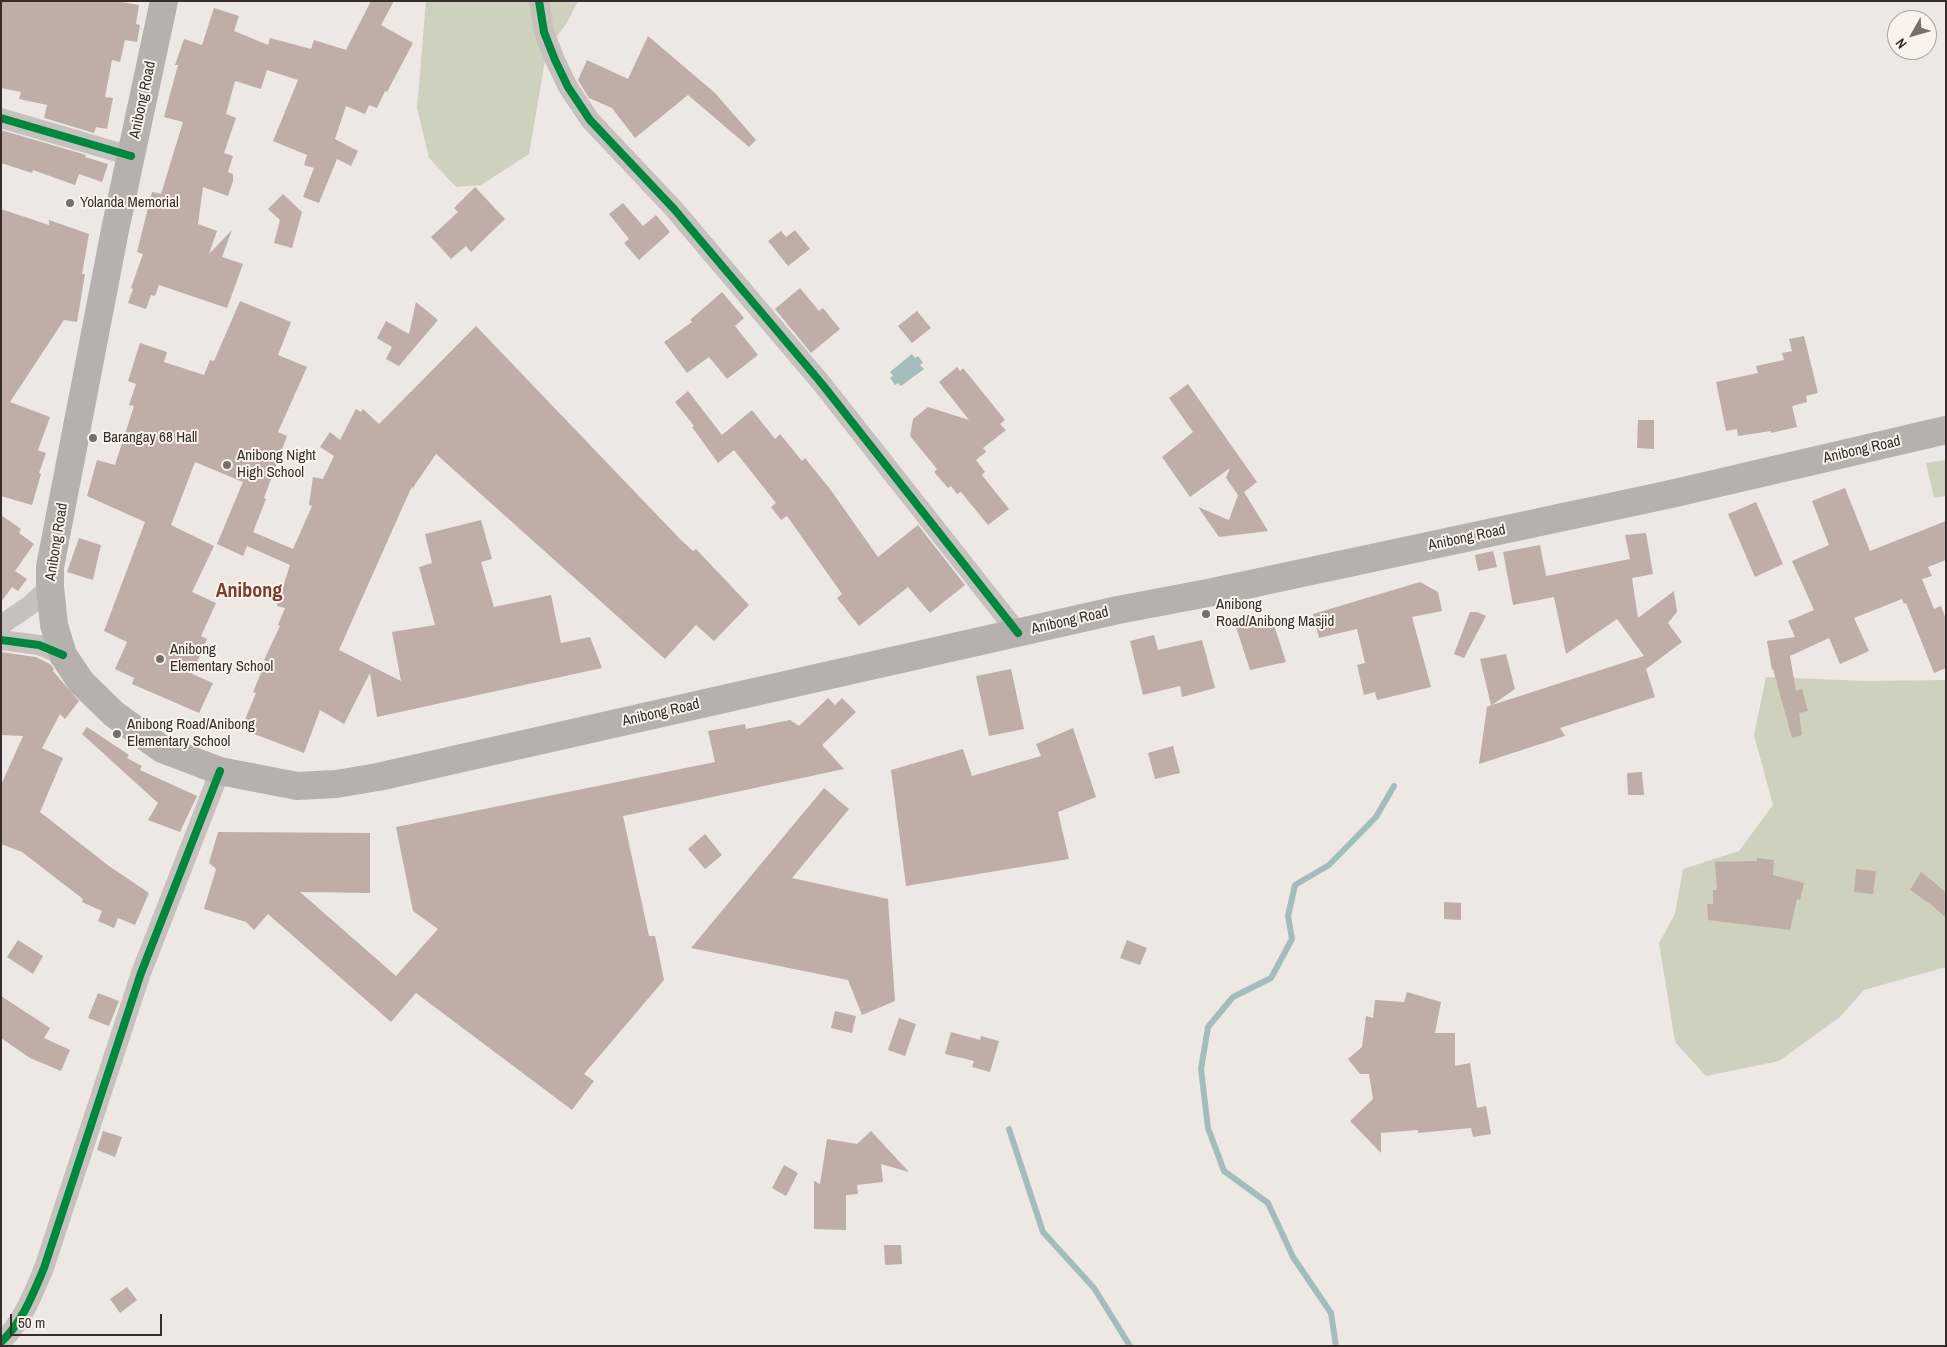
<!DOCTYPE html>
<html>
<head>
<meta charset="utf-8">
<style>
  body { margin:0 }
  #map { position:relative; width:1947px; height:1347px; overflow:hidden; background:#ede8e4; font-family:"Archivo Narrow",sans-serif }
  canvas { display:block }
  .frame { position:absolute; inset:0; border:2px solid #372e2b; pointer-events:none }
  .north { position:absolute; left:1887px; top:10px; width:50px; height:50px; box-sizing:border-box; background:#f9f3ec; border:1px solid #aba49f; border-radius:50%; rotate:232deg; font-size:14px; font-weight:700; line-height:20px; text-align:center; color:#372e2b }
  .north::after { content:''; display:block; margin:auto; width:18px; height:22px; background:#776f6c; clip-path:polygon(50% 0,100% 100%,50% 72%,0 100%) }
  .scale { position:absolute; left:10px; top:1314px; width:152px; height:22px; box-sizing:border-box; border:2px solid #372e2b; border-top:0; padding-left:6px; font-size:15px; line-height:18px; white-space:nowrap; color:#372e2b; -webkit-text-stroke:4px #f9f3ec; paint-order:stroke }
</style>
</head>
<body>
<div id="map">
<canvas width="1947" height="1347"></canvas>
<div class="frame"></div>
<div class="north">N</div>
<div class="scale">50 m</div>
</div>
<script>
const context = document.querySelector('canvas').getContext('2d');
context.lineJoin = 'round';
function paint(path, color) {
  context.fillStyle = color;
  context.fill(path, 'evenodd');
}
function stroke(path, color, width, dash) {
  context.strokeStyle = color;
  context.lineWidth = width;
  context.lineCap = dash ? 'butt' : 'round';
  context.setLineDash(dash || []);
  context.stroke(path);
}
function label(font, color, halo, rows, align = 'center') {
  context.font = font + ' "Archivo Narrow",sans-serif';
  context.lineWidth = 4;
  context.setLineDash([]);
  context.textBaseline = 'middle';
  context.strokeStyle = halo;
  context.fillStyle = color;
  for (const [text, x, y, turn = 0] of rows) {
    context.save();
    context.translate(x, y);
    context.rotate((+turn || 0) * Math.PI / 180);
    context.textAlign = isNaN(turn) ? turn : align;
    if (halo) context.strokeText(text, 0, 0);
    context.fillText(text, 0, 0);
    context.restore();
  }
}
paint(new Path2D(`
  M 426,1 L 578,1 L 567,23 L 547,49 L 529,154 L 481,185 L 456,187 L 429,158 L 417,108 Z
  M 1946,460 L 1946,496 L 1934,498 L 1926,463 Z
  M 1766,677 L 1867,681 L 1946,680 L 1946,967 L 1864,990 L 1840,1017 L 1779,1061 L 1706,1076 L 1675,1042 L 1659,943 L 1675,914 L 1683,869 L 1739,851 L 1773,805 L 1754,735 Z`), '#cfd1bf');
paint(new Path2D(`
  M 912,354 L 915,358 L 918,356 L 923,363 L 920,365 L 924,369 L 901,386 L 898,383 L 895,385 L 890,378 L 893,376 L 890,372 Z`), '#a2bdbc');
stroke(new Path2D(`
  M 1009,1129 L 1043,1232 L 1094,1288 L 1130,1346
  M 1336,1346 L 1331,1313 L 1293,1257 L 1268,1203 L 1224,1171 L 1208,1128 L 1201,1069 L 1208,1027 L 1233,997 L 1271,978 L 1292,939 L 1288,916 L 1295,885 L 1329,865 L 1376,817 L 1394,786`), '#a2bdbc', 6);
paint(new Path2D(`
  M 1,1 L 116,1 L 139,5 L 136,24 L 140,25 L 137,42 L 125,40 L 120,62 L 112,60 L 105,97 L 113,98 L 107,129 L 96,127 L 94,133 L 44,118 L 47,105 L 19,99 L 21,92 L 1,88 Z
  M 371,1 L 394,1 L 381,25 L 413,43 L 387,92 L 385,91 L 377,108 L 369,105 L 365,114 L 346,106 L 335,139 L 358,151 L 351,166 L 337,159 L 319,203 L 303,197 L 314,168 L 304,165 L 307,155 L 273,141 L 298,80 L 267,70 L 261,89 L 235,81 L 226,114 L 236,118 L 224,153 L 233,156 L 228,172 L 233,174 L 233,181 L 228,196 L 203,187 L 198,224 L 217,231 L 209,254 L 232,230 L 222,257 L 243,264 L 227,308 L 159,285 L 155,296 L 151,295 L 146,309 L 128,303 L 133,289 L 131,288 L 143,254 L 137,252 L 152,192 L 161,194 L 183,122 L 164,117 L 178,65 L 175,65 L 184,39 L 202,45 L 214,8 L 239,16 L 234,31 L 268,45 L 270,38 L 311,49 L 314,40 L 346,50 Z
  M 648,36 L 715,93 L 756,140 L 749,147 L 688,95 L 635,138 L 612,108 L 589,98 L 578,80 L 587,60 L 628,79 Z
  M 1,130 L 86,155 L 85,157 L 108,164 L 102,182 L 79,174 L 75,185 L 33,170 L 32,173 L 1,163 Z
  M 475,187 L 505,219 L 471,252 L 466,246 L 451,259 L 431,237 L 458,212 L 454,208 Z
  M 283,194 L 302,212 L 292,248 L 274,243 L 280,220 L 268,209 Z
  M 623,203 L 643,226 L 656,215 L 670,232 L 639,260 L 624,243 L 629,239 L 609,214 Z
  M 1,209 L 49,225 L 49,220 L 89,234 L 82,274 L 85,274 L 77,322 L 64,320 L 10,402 L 50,417 L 38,450 L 46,453 L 39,473 L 41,474 L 32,505 L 1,496 Z
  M 795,230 L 810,249 L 788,266 L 768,241 L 781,231 L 786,237 Z
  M 800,288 L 819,311 L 823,308 L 840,329 L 811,353 L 775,309 Z
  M 722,292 L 744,318 L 735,326 L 758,355 L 727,379 L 709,357 L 687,373 L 664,342 L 692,322 L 690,320 Z
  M 240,301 L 291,322 L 278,355 L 307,367 L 278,432 L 287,436 L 264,498 L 266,499 L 253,532 L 293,549 L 312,506 L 309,505 L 313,477 L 323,479 L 334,456 L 320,447 L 330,432 L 340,440 L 356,409 L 361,412 L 363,409 L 379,424 L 476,326 L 680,539 L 693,551 L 696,549 L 749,605 L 714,641 L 696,625 L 665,659 L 436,454 L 412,489 L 412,486 L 339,650 L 401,681 L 392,632 L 435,625 L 419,567 L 432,563 L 425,534 L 481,520 L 492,559 L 481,562 L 494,607 L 551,595 L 561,643 L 590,637 L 602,668 L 377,717 L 370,673 L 344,724 L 320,710 L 304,753 L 241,729 L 256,693 L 253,692 L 266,661 L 264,660 L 280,626 L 278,625 L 285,608 L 277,606 L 290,565 L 247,546 L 243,556 L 217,544 L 243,482 L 195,462 L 171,525 L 214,546 L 192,592 L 216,603 L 201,636 L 207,639 L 192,674 L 213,683 L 199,713 L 132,684 L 134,678 L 115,669 L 127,642 L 104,631 L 145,522 L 87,496 L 97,460 L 115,465 L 134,406 L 129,405 L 136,384 L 128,381 L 140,343 L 167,352 L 164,362 L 204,375 L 210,360 L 214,361 Z
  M 416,302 L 438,320 L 399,366 L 386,359 L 392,347 L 377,338 L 386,321 L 409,334 Z
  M 917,311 L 931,328 L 912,343 L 898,326 Z
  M 1804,336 L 1818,393 L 1806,396 L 1807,402 L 1792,406 L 1797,427 L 1771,433 L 1771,431 L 1738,436 L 1737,429 L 1726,431 L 1716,382 L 1758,373 L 1756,366 L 1784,360 L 1782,353 L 1792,351 L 1789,339 Z
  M 957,367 L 960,371 L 963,368 L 1005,420 L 1000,424 L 1006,430 L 983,448 L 986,452 L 976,460 L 985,472 L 982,475 L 1009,509 L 988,525 L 961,492 L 957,494 L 951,486 L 948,488 L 934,472 L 937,469 L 910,436 L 913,419 L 928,407 L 969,420 L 939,382 Z
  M 1188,384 L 1257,482 L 1244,492 L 1268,531 L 1219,537 L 1198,507 L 1229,520 L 1238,495 L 1226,478 L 1230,468 L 1190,497 L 1162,457 L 1193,432 L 1169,398 Z
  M 688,391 L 722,435 L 752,410 L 775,439 L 780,434 L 802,461 L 805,458 L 830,489 L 878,557 L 918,525 L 965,585 L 930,613 L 908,587 L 859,626 L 837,598 L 842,594 L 787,516 L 781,520 L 771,507 L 776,503 L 734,450 L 718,463 L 692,427 L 694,426 L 675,402 Z
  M 1638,420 L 1654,420 L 1654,449 L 1637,448 Z
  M 1845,488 L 1870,551 L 1946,521 L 1946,560 L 1928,567 L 1932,576 L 1922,579 L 1934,609 L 1941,606 L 1946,619 L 1946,668 L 1934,673 L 1906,603 L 1904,604 L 1902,599 L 1854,618 L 1869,651 L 1840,664 L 1829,638 L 1790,656 L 1796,691 L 1802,689 L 1808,711 L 1799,713 L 1802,735 L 1792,738 L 1773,669 L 1772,670 L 1767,641 L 1795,637 L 1788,621 L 1814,610 L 1792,561 L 1829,545 L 1812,501 Z
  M 1756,502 L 1783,564 L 1755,577 L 1728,514 Z
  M 1,515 L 21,529 L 19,533 L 34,544 L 15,571 L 27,579 L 18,591 L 12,587 L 1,602 Z
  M 1646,533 L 1653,574 L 1632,578 L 1638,618 L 1674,591 L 1677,612 L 1668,623 L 1682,642 L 1646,669 L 1655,697 L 1560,728 L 1565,736 L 1479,764 L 1487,707 L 1491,705 L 1480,659 L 1506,654 L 1515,689 L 1492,705 L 1644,656 L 1617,619 L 1566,654 L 1554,597 L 1513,605 L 1503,552 L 1540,545 L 1546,576 L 1630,559 L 1625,535 Z
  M 79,538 L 101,545 L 93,580 L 67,572 Z
  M 1493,551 L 1497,567 L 1478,571 L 1475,555 Z
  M 1420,582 L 1438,592 L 1442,611 L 1412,617 L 1431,687 L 1377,700 L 1375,692 L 1364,695 L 1357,665 L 1365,663 L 1357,629 L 1319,638 L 1313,614 Z
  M 1470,612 L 1477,612 L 1486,616 L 1464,658 L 1454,654 Z
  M 1272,619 L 1286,662 L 1250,670 L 1236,627 Z
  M 1154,635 L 1158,650 L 1202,640 L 1215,688 L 1182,697 L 1180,686 L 1143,695 L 1130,641 Z
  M 1,652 L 36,657 L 50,664 L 54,669 L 53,671 L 79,701 L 65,719 L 60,714 L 42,748 L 63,758 L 40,812 L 109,866 L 149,893 L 135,925 L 118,918 L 114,928 L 98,921 L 102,911 L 82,902 L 83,899 L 22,852 L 1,844 L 1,785 L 23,736 L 1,735 Z
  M 1011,669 L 1024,729 L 989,736 L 976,676 Z
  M 828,698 L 835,705 L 842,698 L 856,712 L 822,745 L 844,769 L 623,816 L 649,936 L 655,936 L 664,980 L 584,1074 L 594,1081 L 572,1110 L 416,993 L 391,1022 L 268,914 L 254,930 L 246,922 L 204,909 L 216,869 L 209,863 L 218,832 L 370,833 L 370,893 L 300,892 L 396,976 L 438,929 L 413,911 L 396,827 L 715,762 L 708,731 L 745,724 L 746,729 L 790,720 L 799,726 Z
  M 87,727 L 129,755 L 127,758 L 142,766 L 140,770 L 197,796 L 180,832 L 148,820 L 158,803 L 82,734 Z
  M 1073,728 L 1096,797 L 1058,812 L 1069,859 L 906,886 L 891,770 L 963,749 L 972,776 L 1041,756 L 1036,744 Z
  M 1173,746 L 1180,773 L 1155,779 L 1148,753 Z
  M 1642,772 L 1644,795 L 1628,795 L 1627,773 Z
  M 824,788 L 849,809 L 792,878 L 888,899 L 895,1001 L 862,1015 L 848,980 L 691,948 Z
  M 705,834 L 722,855 L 705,869 L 688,849 Z
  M 1757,858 L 1774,860 L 1773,875 L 1804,883 L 1800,900 L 1797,899 L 1790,930 L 1708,920 L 1707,904 L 1713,904 L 1713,890 L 1717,890 L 1715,862 L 1757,861 Z
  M 1856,869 L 1876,871 L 1873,894 L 1854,892 Z
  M 1921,872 L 1934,882 L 1946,893 L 1946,918 L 1933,906 L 1910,890 Z
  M 1444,902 L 1461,903 L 1461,920 L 1444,919 Z
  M 18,940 L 43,956 L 33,974 L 7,957 Z
  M 1127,940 L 1147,948 L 1140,965 L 1120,958 Z
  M 1407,992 L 1441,1002 L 1435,1033 L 1455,1033 L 1455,1066 L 1470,1063 L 1477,1108 L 1486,1106 L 1491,1134 L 1473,1137 L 1471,1128 L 1418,1133 L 1418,1130 L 1381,1133 L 1381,1153 L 1350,1121 L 1373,1099 L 1369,1074 L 1360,1074 L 1348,1059 L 1362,1047 L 1366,1016 L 1373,1018 L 1375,1000 L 1404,1002 Z
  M 98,993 L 119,1001 L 109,1026 L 88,1018 Z
  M 1,996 L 50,1028 L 44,1038 L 70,1050 L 61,1071 L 30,1058 L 1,1038 Z
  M 835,1011 L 856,1016 L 852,1033 L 831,1028 Z
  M 899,1018 L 916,1024 L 905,1056 L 888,1050 Z
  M 951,1032 L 980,1040 L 981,1036 L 999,1041 L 990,1072 L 972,1067 L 974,1061 L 945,1054 Z
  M 103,1131 L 122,1137 L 115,1157 L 97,1150 Z
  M 871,1131 L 909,1172 L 881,1164 L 883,1182 L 857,1185 L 858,1194 L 846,1195 L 846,1230 L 814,1229 L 814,1181 L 820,1184 L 827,1139 L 857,1144 Z
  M 784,1165 L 798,1173 L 786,1196 L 772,1188 Z
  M 884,1245 L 901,1245 L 902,1264 L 885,1265 Z
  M 127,1287 L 137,1300 L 120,1313 L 110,1299 Z`), '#bfada8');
stroke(new Path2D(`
  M 539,1 L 544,32 L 555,60 L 568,87 L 590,120 L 674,209 L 822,384 L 1018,633
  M 1,118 L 131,156
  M 1,625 L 29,606 L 50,587
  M 1,640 L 39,645 L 63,655
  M 1,1342 C 22,1323 33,1294 44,1268 L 141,973 L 220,771`), '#c6c1bd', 20);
stroke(new Path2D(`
  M 164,1 L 115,230 L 50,567 L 50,587 L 54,625 L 63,655 L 81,682 L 114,714 L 162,749 L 220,771 L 297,786 L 336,784 L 378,777 L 1118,610 L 1213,592 L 1671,494 L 1946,430`), '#b7b1ad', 28);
stroke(new Path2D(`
  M 539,1 L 544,32 L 555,60 L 568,87 L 590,120 L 674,209 L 822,384 L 1018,633
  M 1,118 L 131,156
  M 1,640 L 39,645 L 63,655
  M 1,1342 C 22,1323 33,1294 44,1268 L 141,973 L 220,771`), '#00873e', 8);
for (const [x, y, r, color] of [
  [70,203,5,"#776f6c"],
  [93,438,5,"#776f6c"],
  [227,465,5,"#776f6c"],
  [1206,614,5,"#776f6c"],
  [160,659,5,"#776f6c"],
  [117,734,5,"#776f6c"]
]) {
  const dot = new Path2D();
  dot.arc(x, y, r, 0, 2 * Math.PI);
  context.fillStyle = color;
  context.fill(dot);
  stroke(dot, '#f9f3ec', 2);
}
label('15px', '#372e2b', '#f9f3ec', [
  ["Anibong Road",143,100,-78],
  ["Anibong Road",1862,450,-13],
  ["Anibong Road",1467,538,-12],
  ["Anibong Road",57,542,-81],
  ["Anibong Road",1070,621,-13],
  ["Anibong Road",661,713,-13]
]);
label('15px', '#372e2b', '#f9f3ec', [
  ["Yolanda Memorial",80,203],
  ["Barangay 68 Hall",103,438],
  ["Anibong Night",237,456],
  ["High School",237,473],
  ["Anibong",1216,605],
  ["Road/Anibong Masjid",1216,622],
  ["Anibong",170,650],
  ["Elementary School",170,667],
  ["Anibong Road/Anibong",127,725],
  ["Elementary School",127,742]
], 'left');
label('bold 20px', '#7e3d2c', '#f9f3ec', [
  ["Anibong",249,592]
]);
</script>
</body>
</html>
